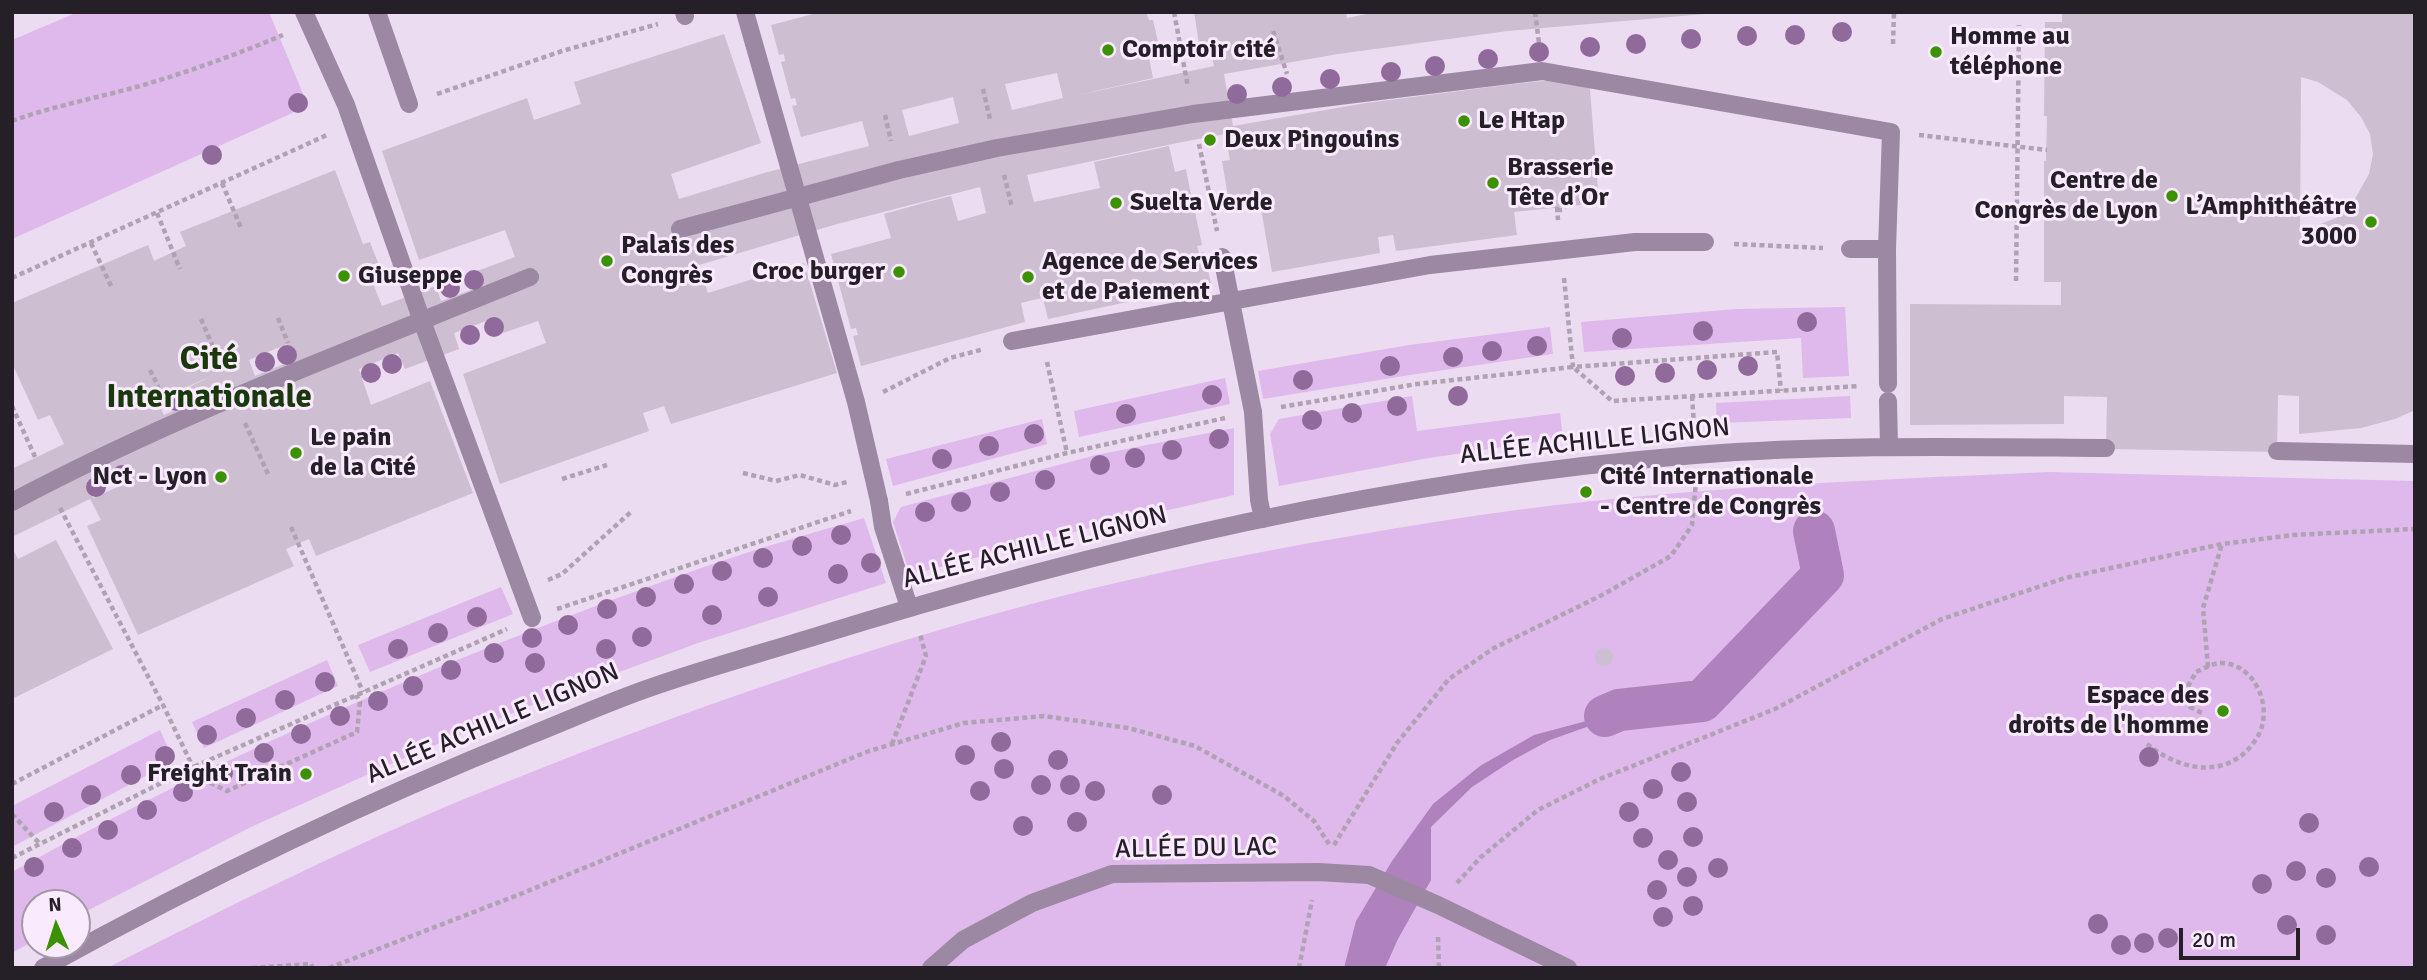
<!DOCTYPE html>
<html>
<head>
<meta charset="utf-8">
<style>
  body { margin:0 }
  #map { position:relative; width:2427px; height:980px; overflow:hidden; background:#ecdcf1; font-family:Signika,sans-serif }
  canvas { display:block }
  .frame { position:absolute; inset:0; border:14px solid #252027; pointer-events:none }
  .north { position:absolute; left:21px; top:889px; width:70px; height:70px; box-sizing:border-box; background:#f9eafe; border:2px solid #a499a8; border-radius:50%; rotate:357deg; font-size:19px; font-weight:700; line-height:28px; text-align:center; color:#252027 }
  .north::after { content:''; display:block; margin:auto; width:24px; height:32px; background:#3b9100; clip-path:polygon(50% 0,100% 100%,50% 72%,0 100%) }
  .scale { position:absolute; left:2179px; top:928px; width:121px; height:32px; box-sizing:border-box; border:4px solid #252027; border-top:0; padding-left:9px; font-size:21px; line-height:24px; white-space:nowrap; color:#252027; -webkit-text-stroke:5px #f9eafe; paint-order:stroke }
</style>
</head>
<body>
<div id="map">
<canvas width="2427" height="980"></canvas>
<div class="frame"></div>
<div class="north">N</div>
<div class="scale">20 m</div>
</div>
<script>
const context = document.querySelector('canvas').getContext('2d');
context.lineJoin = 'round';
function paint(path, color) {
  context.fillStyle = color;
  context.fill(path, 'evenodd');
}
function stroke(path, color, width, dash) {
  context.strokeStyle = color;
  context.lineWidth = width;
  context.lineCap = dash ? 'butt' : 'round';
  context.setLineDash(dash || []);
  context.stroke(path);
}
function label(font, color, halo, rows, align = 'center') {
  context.font = font + ' Signika,sans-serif';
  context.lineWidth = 6;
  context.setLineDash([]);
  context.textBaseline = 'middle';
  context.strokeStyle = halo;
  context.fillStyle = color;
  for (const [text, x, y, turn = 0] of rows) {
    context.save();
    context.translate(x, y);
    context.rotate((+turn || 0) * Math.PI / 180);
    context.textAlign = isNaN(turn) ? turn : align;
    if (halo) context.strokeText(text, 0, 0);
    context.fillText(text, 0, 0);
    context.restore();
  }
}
paint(new Path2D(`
  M 78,12 L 269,12 L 308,106 L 12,239 L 12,40 Z
  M 1845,307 L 1849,376 L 1803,378 L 1801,338 L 1584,352 L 1581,322 L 1736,309 Z
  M 1550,327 L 1553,354 L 1410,375 L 1263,399 L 1258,371 L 1409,345 Z
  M 1225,378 L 1230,404 L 1079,437 L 1074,411 Z
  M 1412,396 L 1417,431 L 1560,413 L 1563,438 L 1429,458 L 1279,486 L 1270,434 L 1279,419 Z
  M 1850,396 L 1851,418 L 1717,423 L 1716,403 Z
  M 1042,419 L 1047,444 L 893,486 L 886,459 Z
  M 1234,428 L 1234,495 L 1077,531 L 910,575 L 893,522 L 901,507 L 1096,455 Z
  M 2049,472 L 2415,481 L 2415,968 L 107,968 C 234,904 361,840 494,787 C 685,710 882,641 1082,591 C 1200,562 1321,540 1441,521 C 1643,489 1846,481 2049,472 Z
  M 864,518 L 886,583 L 698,643 L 549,698 L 411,755 L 253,826 L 77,916 L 77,903 L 35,903 L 35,940 L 12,953 L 12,872 C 234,749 468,649 707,566 C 759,548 812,533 864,518 Z
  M 501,587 L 513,614 L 370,672 L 358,645 Z
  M 327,660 L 338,686 L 204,748 L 192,722 Z
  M 160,730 L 174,761 L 12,847 L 12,806 Z`), '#dfb8ec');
paint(new Path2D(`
  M 1605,716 L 1595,724 L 1550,740 L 1513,760 L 1472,787 L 1431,827 L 1431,880 L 1398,939 L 1385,968 L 1344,968 L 1356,921 L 1392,861 L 1433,804 L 1480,766 L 1534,735 Z`), '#af82bd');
stroke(new Path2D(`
  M 1605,716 L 1619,710 L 1702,701 L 1823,575 L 1814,531`), '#af82bd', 42);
paint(new Path2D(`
  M 821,12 L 1146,12 L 1149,20 L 1153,20 L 1160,50 L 1148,53 L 1153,78 L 1074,96 L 1214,66 L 1209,42 L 1199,44 L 1194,12 L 1346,12 L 1347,18 L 1377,12 L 1705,12 L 1705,14 L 1508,31 L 1338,54 L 1224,74 L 1233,126 L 1366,103 L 1521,83 L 1589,77 L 1599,203 L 1514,212 L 1517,235 L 1396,251 L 1393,235 L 1378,237 L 1380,253 L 1272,272 L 1260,203 L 1230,209 L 1222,161 L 1230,160 L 1225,134 L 1177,143 L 1027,175 L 1034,202 L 1100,188 L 1094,162 L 1169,146 L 1175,172 L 1186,169 L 1192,200 L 1187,201 L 1189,208 L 1194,207 L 1202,245 L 1197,246 L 1199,253 L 1204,252 L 1211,284 L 1048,319 L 1043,298 L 1033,300 L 1021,303 L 1025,322 L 861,366 L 853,336 L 858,335 L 856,328 L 851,329 L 831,254 L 891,238 L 884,214 L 927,202 L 951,196 L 958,221 L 986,213 L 980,187 L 837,224 L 699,265 L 708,293 L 804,263 L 837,373 L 671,424 L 664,406 L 643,413 L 649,431 L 500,484 L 463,374 L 546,343 L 538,321 L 500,334 L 494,318 L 454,333 L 459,349 L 405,369 L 398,353 L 359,369 L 371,405 L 430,381 L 473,493 L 316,556 L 309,539 L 286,549 L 294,566 L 138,635 L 87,526 L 101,520 L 90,499 L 12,537 L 12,469 L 64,444 L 50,415 L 38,420 L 12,363 L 12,303 L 148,245 L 154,261 L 186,246 L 180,232 L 335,170 L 363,244 L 370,242 L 383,276 L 372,281 L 382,306 L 436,286 L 441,301 L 482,286 L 477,271 L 515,257 L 505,230 L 419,260 L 382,151 L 527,98 L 534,120 L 581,104 L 574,82 L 724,34 L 761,143 L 671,174 L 679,199 L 764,173 L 869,146 L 862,121 L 801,137 L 792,106 L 797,105 L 795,98 L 791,99 L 781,62 L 785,61 L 784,54 L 779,55 L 771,25 ZM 1057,73 L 1063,98 L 1012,110 L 1005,84 ZM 953,97 L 959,123 L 909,136 L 902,110 ZM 287,344 L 294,360 L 255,376 L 249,360 ZM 214,375 L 189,387 L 195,400 L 164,415 L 157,401 L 143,406 ZM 124,467 L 131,481 L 93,498 L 87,485 Z
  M 2062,12 L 2415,12 L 2415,410 L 2395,419 L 2361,428 L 2299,434 L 2299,396 L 2278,395 L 2277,452 L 2106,449 L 2107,397 L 2064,396 L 2064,424 L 1910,425 L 1910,304 L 2061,305 L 2061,282 L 2044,282 L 2044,161 L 2046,161 L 2047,116 L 2044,116 L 2045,22 L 2062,22 ZM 2301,77 L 2318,82 L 2347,100 L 2361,117 L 2370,134 L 2373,154 L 2369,174 L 2351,206 L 2336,218 L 2300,232 Z
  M 56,540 L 113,649 L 12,699 L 12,547 L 18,559 Z
  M1595 657a9 9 0 1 1 18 0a9 9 0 1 1-18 0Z`), '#cdbed2');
stroke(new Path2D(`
  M 1174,12 L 1188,87
  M 1535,12 L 1539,43
  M 1273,31 L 1287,74
  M 1893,44 L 1894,12
  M 983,89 L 990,119
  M 437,94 L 562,51 L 658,24
  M 885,115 L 891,141
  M 12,121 C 56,105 102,97 147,84 C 193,70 238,54 283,35
  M 1919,135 L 2047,150
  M 1199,144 L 1217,231
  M 1004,175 L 1012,207
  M 222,183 L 241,228
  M 1557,207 L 1558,220
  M 1557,210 L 1562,210 L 1569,202 L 1601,198 L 1608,191
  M 157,213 L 180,269
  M 91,243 L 111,286
  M 1734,244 L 1823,248
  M 12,278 L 327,135
  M 1564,278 L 1573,367 L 1777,352 L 1781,391
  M 2016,281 L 2019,25
  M 278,318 L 288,343
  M 201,319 L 223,370
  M 1047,362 L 1067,453
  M 150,370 L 158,386 L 157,397
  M 883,392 L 950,358 L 984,349
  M 1692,396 L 1694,426
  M 12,406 L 36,459
  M 1281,407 L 1417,384 L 1573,367 L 1612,401 L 1859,386
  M 245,423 L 268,474
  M 743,473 L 776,481 L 800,475 L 835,485 L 847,482
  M 562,479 L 607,465
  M 906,494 L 1067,453 L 1225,418
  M 60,508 L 163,705 L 193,767
  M 291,527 L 363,692
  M 548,580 L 562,574 L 632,511
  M 557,609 L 851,511
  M 2208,667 L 2203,608 L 2222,544
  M 892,744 L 926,656 L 920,634
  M 2147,744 C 2181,772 2232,781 2258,736 C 2274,708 2255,663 2221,663 C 2213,663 2203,669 2196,672 L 2187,688 L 2190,707 L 2204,714
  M 191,768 L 194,775 L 227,791 L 357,732 L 360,702 L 356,695
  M 12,784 L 163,705
  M 12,814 L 39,843
  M 1334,845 L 1397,743 L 1449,679 L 1494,648 L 1602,595 L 1671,556 L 1692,525 L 1696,482
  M 12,858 L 191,768 L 507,629
  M 1457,883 L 1481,857 L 1538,810 L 1600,779 L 1775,709 L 1942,619 L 2065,578 L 2222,544 L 2293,535 L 2415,529
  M 1438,937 L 1439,968
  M 252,968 L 311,964 L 313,968
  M 329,968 L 523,893 L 869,751 L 964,723 L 1044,716 L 1128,728 L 1195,746 L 1284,796 L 1314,821 L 1329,844
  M 1299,968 L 1312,900`), '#aea2b3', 4.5, [5, 3.5]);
stroke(new Path2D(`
  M 377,12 L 409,104
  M 684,12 L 685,16
  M 1888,401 L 1889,446
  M 1253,412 L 1259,500 L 1263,519
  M 2277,451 L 2415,454
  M 879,501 L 883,527 L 909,607
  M 43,968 C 201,881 364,802 531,735 C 571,719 611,701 652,687 C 703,669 755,655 807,639 C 1096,549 1393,479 1695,455 C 1832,444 1969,447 2106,448`), '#9c88a2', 18);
stroke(new Path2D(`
  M 304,12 L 346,105 L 422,321 L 532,618
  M 745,12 L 856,402 L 879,501
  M 680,229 L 899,170 L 997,148 L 1193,114 L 1542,71 L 1891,132 L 1887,249 L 1888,384
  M 1850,249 L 1887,249
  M 1222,257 L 1253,412
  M 1012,341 L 1430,265 L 1635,242 L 1705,242
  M 12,502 C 179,413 356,348 530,277
  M 931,968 L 963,940 L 1032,903 L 1112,874 L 1318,872 L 1369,875 L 1438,905 L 1568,968`), '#9c88a2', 18);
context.fillStyle = '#916a9c';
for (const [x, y] of [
  [1842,32],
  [1795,35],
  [1747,36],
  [1691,39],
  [1636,44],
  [1590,47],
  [1539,52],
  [1488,59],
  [1435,66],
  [1391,72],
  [1330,79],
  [1282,87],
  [1237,94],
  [298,103],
  [212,155],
  [474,280],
  [450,288],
  [1807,322],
  [494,327],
  [1703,331],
  [470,335],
  [1622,338],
  [1537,346],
  [1492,351],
  [287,355],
  [1453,357],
  [265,362],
  [392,364],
  [1390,366],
  [1748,366],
  [1707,370],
  [371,373],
  [1665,373],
  [1625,376],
  [1303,380],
  [1212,395],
  [1458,396],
  [176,401],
  [1397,406],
  [1352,413],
  [1126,414],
  [1312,420],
  [1034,434],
  [1219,439],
  [989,446],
  [1172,450],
  [1135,458],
  [942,459],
  [1100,465],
  [122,475],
  [1045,480],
  [96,487],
  [1000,492],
  [961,502],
  [925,512],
  [841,535],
  [802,546],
  [763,558],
  [871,563],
  [722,571],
  [838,574],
  [684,584],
  [646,597],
  [768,597],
  [607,609],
  [712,615],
  [477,617],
  [568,625],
  [438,633],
  [642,637],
  [532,638],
  [398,649],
  [606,649],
  [494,653],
  [535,663],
  [451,670],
  [325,682],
  [413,686],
  [285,700],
  [378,701],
  [340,716],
  [246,718],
  [301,734],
  [207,735],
  [1001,742],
  [264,753],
  [965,755],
  [165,756],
  [2149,757],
  [1058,760],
  [1004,769],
  [1681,772],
  [223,773],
  [131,775],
  [1041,785],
  [1070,785],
  [1653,789],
  [980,791],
  [1095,791],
  [183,792],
  [91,795],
  [1162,795],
  [1687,802],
  [147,810],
  [54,812],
  [1629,812],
  [1077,822],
  [2309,823],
  [1023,826],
  [108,830],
  [1693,837],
  [1643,838],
  [72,848],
  [1668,860],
  [34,867],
  [2369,867],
  [1718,868],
  [2296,871],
  [1687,877],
  [2326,878],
  [2262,884],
  [1657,890],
  [1693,906],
  [1663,917],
  [2098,924],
  [2287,925],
  [2326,935],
  [2168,938],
  [2144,943],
  [2121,945]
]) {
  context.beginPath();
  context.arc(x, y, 10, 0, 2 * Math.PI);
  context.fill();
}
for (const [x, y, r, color] of [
  [1108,50,7,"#3b9100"],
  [1936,52,7,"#3b9100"],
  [1464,121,7,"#3b9100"],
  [1210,140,7,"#3b9100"],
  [1493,183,7,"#3b9100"],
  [2172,196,7,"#3b9100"],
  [1116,203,7,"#3b9100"],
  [2371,222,7,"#3b9100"],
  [607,261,7,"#3b9100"],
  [899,272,7,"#3b9100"],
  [344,276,7,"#3b9100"],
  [1028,277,7,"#3b9100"],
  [296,453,7,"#3b9100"],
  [221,477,7,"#3b9100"],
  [1586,492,7,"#3b9100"],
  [2223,711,7,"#3b9100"],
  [306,774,7,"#3b9100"]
]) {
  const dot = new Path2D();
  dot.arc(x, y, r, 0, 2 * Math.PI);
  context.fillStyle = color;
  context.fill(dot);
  stroke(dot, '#f9eafe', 2.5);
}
label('bold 26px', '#252027', '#f9eafe', [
  ["Homme au",1950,37],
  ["téléphone",1950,67],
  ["Comptoir cité",1122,50],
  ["Le Htap",1478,121],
  ["Deux Pingouins",1224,140],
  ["Brasserie",1507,168],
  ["Tête d’Or",1507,198],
  ["Centre de",2158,181,"right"],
  ["Congrès de Lyon",2158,211,"right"],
  ["Suelta Verde",1130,203],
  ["L’Amphithéâtre",2357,207,"right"],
  ["3000",2357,237,"right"],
  ["Palais des",621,246],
  ["Congrès",621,276],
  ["Agence de Services",1042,262],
  ["et de Paiement",1042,292],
  ["Croc burger",885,272,"right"],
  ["Giuseppe",358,276],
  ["Le pain",310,438],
  ["de la Cité",310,468],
  ["Nct - Lyon",207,477,"right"],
  ["Cité Internationale",1600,477],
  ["- Centre de Congrès",1600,507],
  ["Espace des",2209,696,"right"],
  ["droits de l'homme",2209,726,"right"],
  ["Freight Train",292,774,"right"]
], 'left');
label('26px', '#252027', '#f9eafe', [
  ["ALLÉE ACHILLE LIGNON",1595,442,-6],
  ["ALLÉE ACHILLE LIGNON",1035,548,-14],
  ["ALLÉE ACHILLE LIGNON",493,724,-23],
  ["ALLÉE DU LAC",1196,849,-1]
]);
label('bold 33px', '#19380b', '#f9eafe', [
  ["Cité",209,360],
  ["Internationale",209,398]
]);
</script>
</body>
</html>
